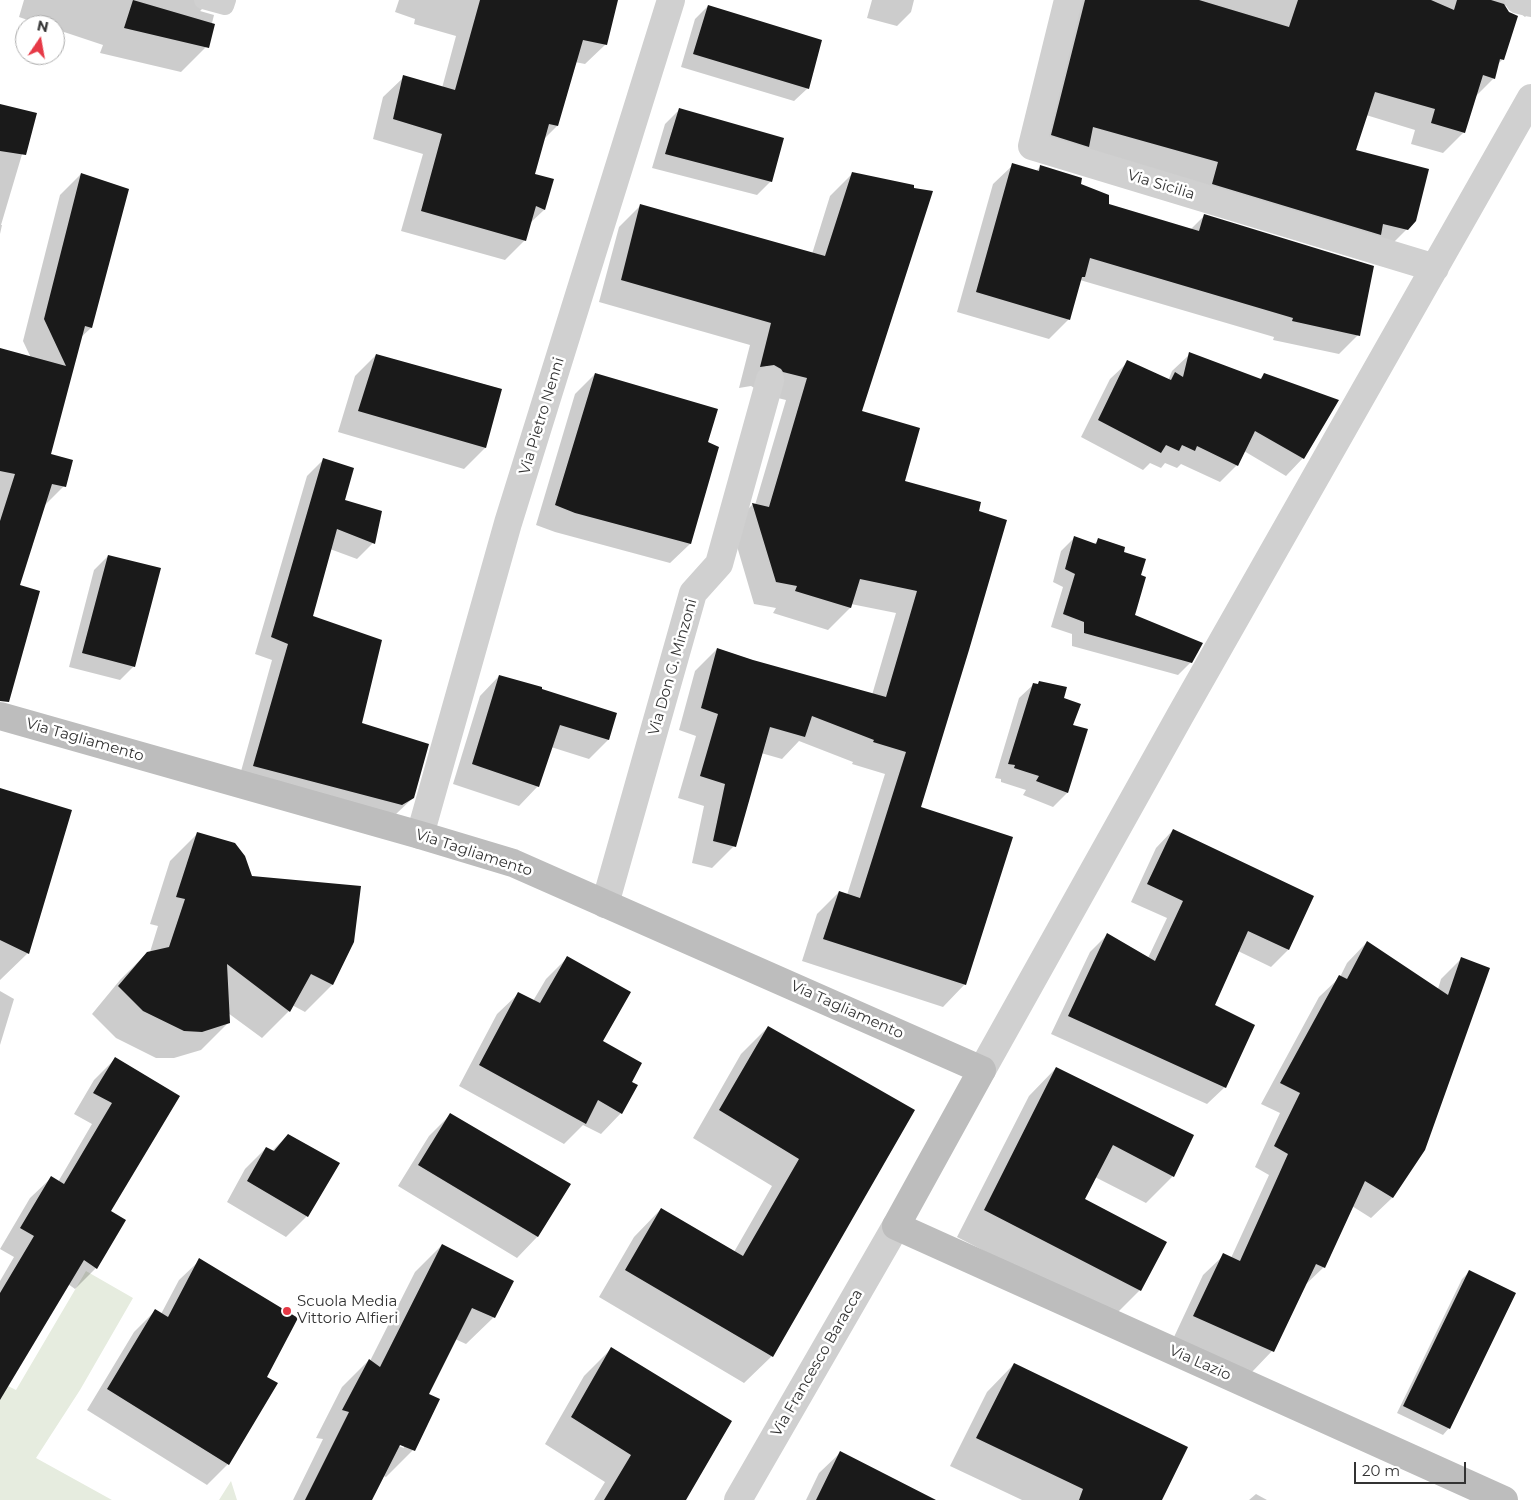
<!DOCTYPE html>
<html>
<head>
<meta charset="utf-8">
<style>
  body { margin:0 }
  #map { position:relative; width:1531px; height:1500px; overflow:hidden; background:#fff; font-family:Montserrat,sans-serif }
  canvas { display:block }
  .north { position:absolute; left:15px; top:15px; width:50px; height:50px; box-sizing:border-box; background:#fff; border:1px solid #adadad; border-radius:50%; rotate:12deg; font-size:14px; font-weight:700; line-height:20px; text-align:center; color:#333 }
  .north::after { content:''; display:block; margin:auto; width:18px; height:22px; background:#e63946; clip-path:polygon(50% 0,100% 100%,50% 72%,0 100%) }
  .scale { position:absolute; left:1354px; top:1462px; width:112px; height:22px; box-sizing:border-box; border:2px solid #333; border-top:0; padding-left:6px; font-size:15px; line-height:18px; white-space:nowrap; color:#333; -webkit-text-stroke:4px #fff; paint-order:stroke }
</style>
</head>
<body>
<div id="map">
<canvas width="1531" height="1500"></canvas>
<div class="north">N</div>
<div class="scale">20 m</div>
</div>
<script>
const context = document.querySelector('canvas').getContext('2d');
context.lineJoin = 'round';
function paint(path, color) {
  context.fillStyle = color;
  context.fill(path, 'evenodd');
}
function stroke(path, color, width, dash) {
  context.strokeStyle = color;
  context.lineWidth = width;
  context.lineCap = dash ? 'butt' : 'round';
  context.setLineDash(dash || []);
  context.stroke(path);
}
function label(font, color, halo, rows, align = 'center') {
  context.font = font + ' Montserrat,sans-serif';
  context.lineWidth = 5;
  context.setLineDash([]);
  context.textBaseline = 'middle';
  context.strokeStyle = halo;
  context.fillStyle = color;
  for (const [text, x, y, turn = 0] of rows) {
    context.save();
    context.translate(x, y);
    context.rotate((+turn || 0) * Math.PI / 180);
    context.textAlign = isNaN(turn) ? turn : align;
    if (halo) context.strokeText(text, 0, 0);
    context.fillText(text, 0, 0);
    context.restore();
  }
}
paint(new Path2D(`
  M 86,1271 L 133,1298 L 80,1390 L 36,1458 L 112,1500 L 0,1500 L 0,1382 L 16,1390 Z
  M 231,1481 L 237,1500 L 219,1500 Z`), '#e6ecdf');
paint(new Path2D(`
  M 24,0 L 211,0 L 200,11 L 214,15 L 206,47 L 181,72 L 100,53 L 103,45 L 55,29 L 55,25 L 42,25 L 19,17 Z
  M 399,0 L 616,0 L 606,44 L 585,64 L 575,62 L 557,126 L 543,140 L 533,175 L 553,180 L 544,210 L 529,224 L 525,240 L 505,260 L 401,231 L 423,154 L 373,139 L 383,97 L 404,77 L 442,88 L 456,36 L 414,24 L 415,19 L 395,12 Z
  M 872,0 L 914,0 L 911,12 L 897,26 L 867,18 Z
  M 1059,0 L 1531,0 L 1531,11 L 1525,17 L 1514,8 L 1503,5 L 1503,59 L 1497,65 L 1494,78 L 1475,97 L 1464,132 L 1443,153 L 1411,144 L 1415,130 L 1366,115 L 1354,151 L 1407,229 L 1386,250 L 1031,156 Z
  M 708,6 L 808,88 L 794,101 L 681,67 L 695,19 Z
  M 0,105 L 34,114 L 1,225 L 2,225 L 0,234 Z
  M 679,110 L 771,181 L 757,195 L 652,168 L 665,124 Z
  M 1013,165 L 1036,171 L 1041,166 L 1079,185 L 1107,205 L 1190,230 L 1204,216 L 1358,335 L 1339,354 L 1273,340 L 1274,337 L 1080,280 L 1069,319 L 1049,339 L 957,312 L 993,184 Z
  M 853,173 L 861,412 L 903,481 L 979,503 L 919,808 L 965,984 L 943,1007 L 802,961 L 817,914 L 839,892 L 847,895 L 885,774 L 852,764 L 853,762 L 799,741 L 782,759 L 761,753 L 734,846 L 712,868 L 692,863 L 704,806 L 678,798 L 696,736 L 679,730 L 695,671 L 717,649 L 752,661 L 872,695 L 896,613 L 851,604 L 850,608 L 828,630 L 773,613 L 776,608 L 754,604 L 731,526 L 753,504 L 755,505 L 786,400 L 761,394 L 759,391 L 751,386 L 739,388 L 750,345 L 599,302 L 619,227 L 641,205 L 812,254 L 830,196 Z
  M 81,174 L 91,328 L 80,338 L 49,455 L 64,486 L 43,507 L 19,585 L 0,684 L 0,350 L 31,358 L 23,341 L 60,195 Z
  M 1190,354 L 1259,380 L 1264,375 L 1337,401 L 1303,458 L 1286,476 L 1244,451 L 1237,465 L 1220,482 L 1181,464 L 1177,468 L 1165,463 L 1161,468 L 1150,463 L 1143,470 L 1081,437 L 1110,379 L 1128,362 L 1168,381 L 1172,371 Z
  M 376,355 L 501,389 L 485,448 L 464,469 L 338,432 L 355,376 Z
  M 595,374 L 707,443 L 718,448 L 690,544 L 670,563 L 555,532 L 536,525 L 575,394 Z
  M 323,460 L 343,501 L 373,543 L 357,559 L 330,549 L 311,617 L 360,724 L 413,798 L 396,814 L 238,782 L 272,660 L 255,654 L 307,476 Z
  M 1074,538 L 1094,544 L 1099,540 L 1123,553 L 1139,576 L 1134,615 L 1191,662 L 1178,675 L 1072,646 L 1072,634 L 1051,627 L 1063,587 L 1053,582 L 1061,551 Z
  M 108,556 L 134,666 L 120,680 L 69,667 L 94,570 Z
  M 499,676 L 616,714 L 608,740 L 589,759 L 551,747 L 538,786 L 519,806 L 453,784 L 480,696 Z
  M 1039,682 L 1063,699 L 1071,726 L 1087,730 L 1067,793 L 1053,807 L 1023,795 L 1026,790 L 1001,782 L 1001,779 L 995,778 L 1019,698 L 1034,684 L 1037,685 Z
  M 0,789 L 28,953 L 0,980 Z
  M 1173,830 L 1288,950 L 1271,967 L 1238,951 L 1213,1006 L 1225,1087 L 1207,1104 L 1051,1034 L 1090,952 L 1107,935 L 1148,958 L 1167,918 L 1131,902 L 1156,848 Z
  M 197,834 L 251,877 L 353,942 L 332,985 L 305,1012 L 292,1005 L 289,1011 L 262,1038 L 228,1013 L 229,1022 L 201,1050 L 174,1058 L 156,1058 L 116,1038 L 92,1014 L 120,980 L 147,953 L 150,952 L 158,926 L 150,924 L 170,861 Z
  M 1367,942 L 1438,989 L 1441,979 L 1462,958 L 1424,1150 L 1392,1198 L 1371,1218 L 1352,1206 L 1324,1267 L 1303,1287 L 1272,1351 L 1252,1372 L 1174,1337 L 1203,1275 L 1224,1255 L 1231,1258 L 1269,1175 L 1255,1167 L 1280,1113 L 1261,1104 L 1319,997 L 1340,977 L 1347,963 Z
  M 567,958 L 601,1041 L 630,1082 L 621,1113 L 601,1134 L 583,1125 L 564,1144 L 459,1086 L 497,1014 L 518,994 L 533,1001 L 546,979 Z
  M 0,991 L 14,999 L 0,1045 Z
  M 768,1027 L 913,1111 L 772,1356 L 744,1383 L 599,1297 L 634,1237 L 661,1209 L 734,1252 L 772,1186 L 693,1138 L 741,1054 Z
  M 115,1059 L 110,1212 L 96,1268 L 75,1289 L 68,1284 L 0,1389 L 0,1281 L 14,1257 L 0,1249 L 30,1198 L 51,1178 L 58,1182 L 92,1124 L 74,1114 L 94,1080 Z
  M 1056,1068 L 1173,1176 L 1146,1203 L 1095,1177 L 1083,1199 L 1140,1290 L 1113,1317 L 957,1237 L 1029,1096 Z
  M 450,1115 L 569,1184 L 537,1237 L 517,1258 L 398,1186 L 429,1136 Z
  M 288,1135 L 307,1216 L 286,1237 L 227,1202 L 245,1169 L 266,1148 L 271,1152 Z
  M 442,1245 L 494,1317 L 466,1344 L 455,1339 L 427,1394 L 413,1450 L 386,1477 L 383,1476 L 371,1500 L 293,1500 L 323,1439 L 316,1438 L 342,1387 L 369,1360 L 370,1361 L 415,1272 ZM 393,1444 L 404,1445 L 404,1448 Z
  M 200,1260 L 265,1377 L 228,1464 L 207,1485 L 87,1410 L 134,1332 L 155,1311 L 161,1314 L 179,1280 Z
  M 1469,1272 L 1449,1428 L 1443,1435 L 1397,1413 L 1462,1279 Z
  M 611,1349 L 684,1500 L 594,1500 L 605,1482 L 545,1444 L 584,1376 Z
  M 1014,1364 L 1161,1500 L 1022,1500 L 950,1466 L 987,1392 Z
  M 840,1453 L 897,1500 L 806,1500 L 819,1473 Z
  M 1256,1494 L 1267,1500 L 1249,1500 Z`), '#0003');
paint(new Path2D(`
  M 133,0 L 215,24 L 209,48 L 124,28 Z
  M 480,0 L 618,0 L 607,45 L 583,40 L 558,126 L 549,124 L 535,174 L 554,179 L 545,210 L 536,206 L 526,241 L 421,211 L 442,134 L 393,119 L 403,75 L 455,90 Z
  M 1085,0 L 1199,0 L 1289,27 L 1298,0 L 1431,0 L 1454,10 L 1457,0 L 1491,0 L 1504,4 L 1509,12 L 1518,16 L 1504,60 L 1500,59 L 1495,79 L 1483,75 L 1465,133 L 1431,123 L 1435,109 L 1375,92 L 1356,150 L 1429,169 L 1416,221 L 1408,230 L 1383,224 L 1381,235 L 1212,184 L 1218,162 L 1093,127 L 1089,147 L 1051,135 Z
  M 708,5 L 822,40 L 809,89 L 693,54 Z
  M 0,104 L 37,113 L 26,155 L 0,151 Z
  M 679,108 L 784,138 L 772,182 L 665,154 Z
  M 1012,163 L 1039,171 L 1040,165 L 1082,178 L 1081,184 L 1109,195 L 1109,204 L 1199,231 L 1204,214 L 1374,266 L 1360,336 L 1292,321 L 1293,318 L 1090,258 L 1085,277 L 1082,277 L 1070,320 L 976,292 Z
  M 852,172 L 914,185 L 914,188 L 933,191 L 862,411 L 920,428 L 905,481 L 981,502 L 979,511 L 1007,520 L 969,650 L 921,807 L 1013,837 L 966,985 L 823,939 L 839,891 L 860,898 L 906,752 L 873,742 L 874,740 L 812,716 L 805,737 L 770,727 L 736,847 L 713,841 L 725,784 L 700,776 L 718,714 L 701,708 L 717,648 L 753,660 L 886,697 L 917,591 L 860,579 L 851,608 L 795,591 L 797,586 L 776,582 L 752,503 L 769,507 L 807,378 L 783,372 L 781,369 L 774,365 L 760,367 L 771,323 L 621,280 L 640,204 L 825,256 Z
  M 81,173 L 129,189 L 92,328 L 85,326 L 51,454 L 73,460 L 66,487 L 52,484 L 20,585 L 40,591 L 9,702 L 0,701 L 0,521 L 15,474 L 0,471 L 0,348 L 66,366 L 44,319 Z
  M 1189,352 L 1261,379 L 1264,373 L 1339,400 L 1304,459 L 1255,431 L 1238,466 L 1197,446 L 1195,451 L 1182,445 L 1179,451 L 1166,445 L 1161,453 L 1098,420 L 1127,360 L 1171,380 L 1175,372 L 1183,377 Z
  M 376,354 L 502,389 L 486,448 L 358,411 Z
  M 595,373 L 718,409 L 708,442 L 719,447 L 691,544 L 575,513 L 555,505 Z
  M 323,458 L 354,468 L 345,500 L 382,511 L 375,544 L 337,529 L 313,616 L 382,640 L 362,723 L 429,744 L 414,798 L 402,805 L 253,766 L 288,644 L 271,637 Z
  M 1074,536 L 1096,544 L 1098,538 L 1125,547 L 1124,552 L 1146,559 L 1141,575 L 1146,577 L 1135,615 L 1203,643 L 1192,663 L 1084,633 L 1084,622 L 1063,614 L 1075,574 L 1065,569 Z
  M 108,555 L 161,568 L 135,667 L 82,653 Z
  M 499,675 L 542,687 L 542,689 L 617,713 L 609,740 L 560,725 L 539,787 L 472,764 Z
  M 1039,681 L 1067,687 L 1064,698 L 1081,704 L 1073,725 L 1088,729 L 1068,793 L 1036,781 L 1039,776 L 1014,768 L 1015,765 L 1008,764 L 1033,683 L 1038,684 Z
  M 0,788 L 72,810 L 29,954 L 0,940 Z
  M 1173,829 L 1314,896 L 1289,950 L 1248,931 L 1215,1005 L 1255,1025 L 1226,1088 L 1068,1016 L 1107,933 L 1155,961 L 1183,901 L 1147,884 Z
  M 197,832 L 235,843 L 245,856 L 252,876 L 361,886 L 354,942 L 333,985 L 311,974 L 290,1012 L 227,964 L 230,1023 L 202,1032 L 184,1031 L 143,1011 L 118,986 L 147,952 L 169,947 L 185,899 L 176,897 Z
  M 1367,941 L 1448,995 L 1461,957 L 1490,968 L 1425,1150 L 1393,1198 L 1365,1181 L 1325,1268 L 1316,1264 L 1274,1352 L 1193,1316 L 1223,1253 L 1240,1261 L 1288,1154 L 1274,1146 L 1300,1093 L 1280,1083 L 1339,975 L 1347,979 Z
  M 567,956 L 631,992 L 603,1041 L 642,1063 L 632,1082 L 638,1085 L 622,1114 L 598,1100 L 586,1124 L 479,1065 L 518,992 L 540,1003 Z
  M 768,1026 L 915,1110 L 773,1357 L 625,1270 L 661,1208 L 743,1256 L 799,1159 L 719,1110 Z
  M 115,1057 L 180,1096 L 111,1211 L 126,1220 L 97,1269 L 84,1260 L 0,1400 L 0,1293 L 34,1236 L 20,1228 L 51,1176 L 64,1184 L 112,1103 L 93,1093 Z
  M 1056,1067 L 1194,1135 L 1174,1177 L 1113,1145 L 1085,1199 L 1167,1242 L 1141,1291 L 984,1210 Z
  M 450,1113 L 571,1184 L 538,1237 L 418,1165 Z
  M 288,1134 L 340,1163 L 308,1217 L 247,1181 L 266,1147 L 274,1151 Z
  M 442,1244 L 514,1281 L 495,1318 L 472,1308 L 429,1394 L 440,1399 L 415,1451 L 400,1445 L 372,1500 L 305,1500 L 349,1412 L 342,1410 L 369,1359 L 380,1367 Z
  M 199,1258 L 298,1318 L 267,1377 L 278,1383 L 229,1465 L 107,1389 L 155,1309 L 168,1317 Z
  M 1469,1270 L 1516,1293 L 1450,1429 L 1403,1406 Z
  M 611,1347 L 732,1421 L 686,1500 L 604,1500 L 631,1455 L 571,1417 Z
  M 1014,1363 L 1188,1447 L 1162,1500 L 1079,1500 L 1083,1489 L 976,1438 Z
  M 840,1451 L 936,1500 L 816,1500 Z`), '#1a1a1a');
stroke(new Path2D(`
  M 203,0 L 225,6 L 227,0`), '#d0d0d0', 18);
stroke(new Path2D(`
  M 1068,0 L 1032,146 L 1435,268
  M 1519,0 L 1531,3
  M 420,835 L 508,523 L 671,0
  M 605,904 L 693,593 L 719,564 L 770,380
  M 982,1070 L 1181,714 L 1531,98
  M 738,1500 L 896,1226`), '#d0d0d0', 28);
stroke(new Path2D(`
  M 0,716 L 420,835 L 513,863 L 982,1070 L 896,1226 L 1504,1500`), '#bdbdbd', 28);
for (const [x, y, r, color] of [
  [287,1311,5,"#e63946"]
]) {
  const dot = new Path2D();
  dot.arc(x, y, r, 0, 2 * Math.PI);
  context.fillStyle = color;
  context.fill(dot);
  stroke(dot, '#fff', 2);
}
label('15px', '#333', '#fff', [
  ["Via Sicilia",1161,185,17],
  ["Via Pietro Nenni",542,416,-73],
  ["Via Don G. Minzoni",673,667,-74],
  ["Via Tagliamento",85,740,16],
  ["Via Tagliamento",474,853,18],
  ["Via Tagliamento",847,1010,24],
  ["Via Francesco Baracca",817,1363,-60],
  ["Via Lazio",1200,1363,24]
]);
label('15px', '#333', '#fff', [
  ["Scuola Media",297,1302],
  ["Vittorio Alfieri",297,1319]
], 'left');
</script>
</body>
</html>
